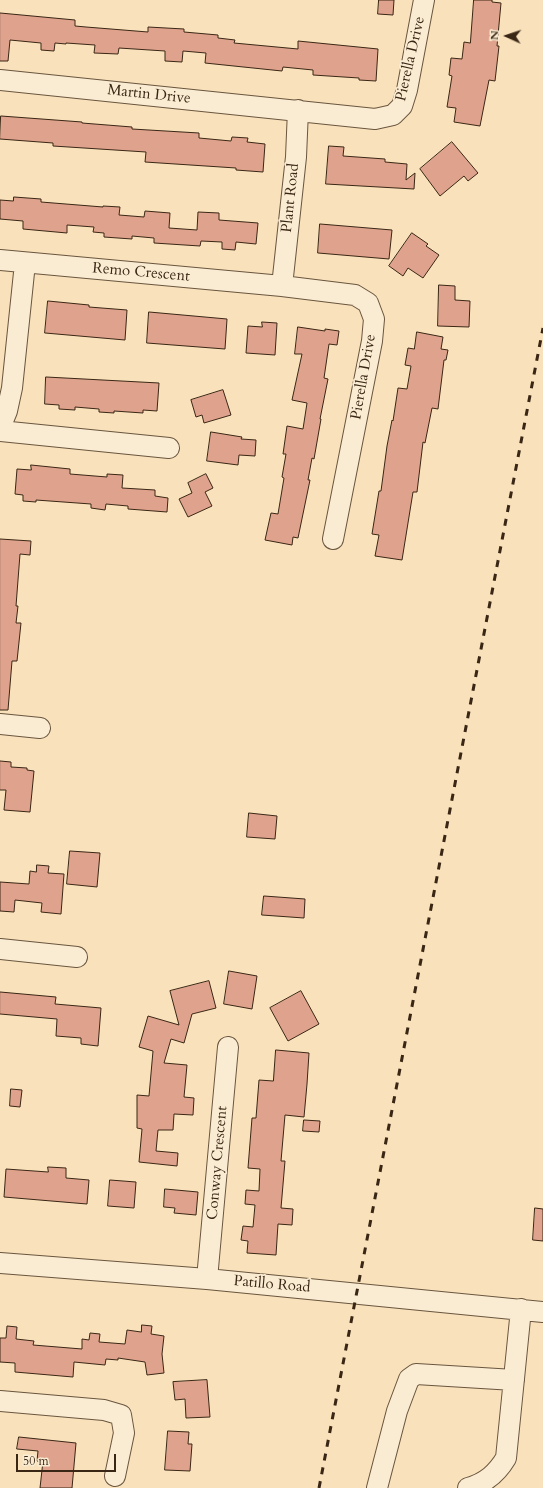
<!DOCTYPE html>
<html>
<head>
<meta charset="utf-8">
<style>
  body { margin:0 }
  #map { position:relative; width:543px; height:1488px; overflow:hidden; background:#f8e1bb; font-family:Cardo,serif }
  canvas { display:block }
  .north { position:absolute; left:487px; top:16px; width:40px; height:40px; -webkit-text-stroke:3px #faecd3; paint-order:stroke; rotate:273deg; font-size:11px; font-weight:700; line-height:16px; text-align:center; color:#3a2614 }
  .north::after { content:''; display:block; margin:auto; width:14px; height:18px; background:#3a2614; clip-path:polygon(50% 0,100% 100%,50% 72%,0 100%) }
  .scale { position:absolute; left:16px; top:1454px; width:100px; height:18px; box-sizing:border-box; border:2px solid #3a2614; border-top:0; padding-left:5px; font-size:12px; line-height:14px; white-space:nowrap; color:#3a2614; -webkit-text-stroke:3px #faecd3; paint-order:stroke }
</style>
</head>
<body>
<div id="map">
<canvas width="543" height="1488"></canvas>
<div class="north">N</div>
<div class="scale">50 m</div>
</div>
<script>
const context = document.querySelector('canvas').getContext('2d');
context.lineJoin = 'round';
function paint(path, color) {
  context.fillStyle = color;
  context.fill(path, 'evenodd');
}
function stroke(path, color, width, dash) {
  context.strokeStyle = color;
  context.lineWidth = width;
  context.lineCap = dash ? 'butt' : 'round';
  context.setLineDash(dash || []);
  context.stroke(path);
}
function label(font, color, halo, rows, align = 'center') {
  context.font = font + ' Cardo,serif';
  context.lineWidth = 3.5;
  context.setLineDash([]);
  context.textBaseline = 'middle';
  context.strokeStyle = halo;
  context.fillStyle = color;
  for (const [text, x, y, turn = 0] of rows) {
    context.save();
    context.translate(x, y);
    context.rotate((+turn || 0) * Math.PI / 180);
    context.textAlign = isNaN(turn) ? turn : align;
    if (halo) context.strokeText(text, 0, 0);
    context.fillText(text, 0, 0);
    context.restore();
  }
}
const building = new Path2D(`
  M 379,0 L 394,0 L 393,15 L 378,14 Z
  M 474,0 L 492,0 L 492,2 L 501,3 L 497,46 L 499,46 L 495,81 L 489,80 L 480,126 L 454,122 L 456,108 L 447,107 L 452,76 L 449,75 L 451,58 L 462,59 L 464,42 L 470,43 Z
  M 0,13 L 75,20 L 75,26 L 86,27 L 148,32 L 148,27 L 184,29 L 184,32 L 218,35 L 218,38 L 235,40 L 234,43 L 298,49 L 298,41 L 378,49 L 376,81 L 359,80 L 359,78 L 313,75 L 313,70 L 283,67 L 282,71 L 205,63 L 206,53 L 183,51 L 182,62 L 165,61 L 165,51 L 119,48 L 118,54 L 94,53 L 95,45 L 66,43 L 66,44 L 55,43 L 54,51 L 41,50 L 41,43 L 10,40 L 8,61 L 0,61 Z
  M 1,116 L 82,122 L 82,123 L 132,127 L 132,129 L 199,133 L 199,138 L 231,141 L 232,137 L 248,138 L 247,142 L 265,144 L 263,172 L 236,170 L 236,168 L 145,162 L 146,152 L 53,146 L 53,143 L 0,139 Z
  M 452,142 L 478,173 L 468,181 L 464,176 L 440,196 L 420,169 Z
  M 329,146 L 344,147 L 343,156 L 385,159 L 385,162 L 407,164 L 406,180 L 415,173 L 414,189 L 326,184 Z
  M 14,197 L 41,199 L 41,202 L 103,207 L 103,206 L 120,207 L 119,215 L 144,217 L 145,211 L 170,213 L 169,228 L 197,230 L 198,212 L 219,213 L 219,220 L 258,223 L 256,244 L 236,242 L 235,250 L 222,249 L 222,242 L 201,241 L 200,246 L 154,243 L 154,238 L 132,236 L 132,239 L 104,237 L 104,233 L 93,232 L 94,227 L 67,225 L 67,233 L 23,229 L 23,221 L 0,219 L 0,200 L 13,201 Z
  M 320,224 L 392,230 L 389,259 L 318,253 Z
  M 412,233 L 428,244 L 426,246 L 439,255 L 423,278 L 408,268 L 403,276 L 389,266 Z
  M 439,285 L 455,286 L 455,300 L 470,301 L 469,327 L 438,326 Z
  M 48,301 L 89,305 L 89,307 L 127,310 L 125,340 L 45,333 Z
  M 149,312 L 227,319 L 225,349 L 147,343 Z
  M 262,322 L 277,323 L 275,355 L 246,353 L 248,326 L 262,327 Z
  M 298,327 L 325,331 L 325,329 L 339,331 L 337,345 L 329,344 L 324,378 L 328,379 L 320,419 L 321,419 L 314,459 L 312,458 L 308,480 L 310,480 L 298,538 L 293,537 L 292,545 L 265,540 L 271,513 L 278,514 L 284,478 L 282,477 L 286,454 L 283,454 L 287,426 L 303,429 L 307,403 L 292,400 L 302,354 L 295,354 Z
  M 417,332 L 443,337 L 441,349 L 448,350 L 446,360 L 444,360 L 438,409 L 432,408 L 425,443 L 423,442 L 417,492 L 413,492 L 402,560 L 375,556 L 379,535 L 372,534 L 379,491 L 381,491 L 387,446 L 392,420 L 393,421 L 398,388 L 407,389 L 411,366 L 405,365 L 408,348 L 414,349 Z
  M 46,377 L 159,383 L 157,411 L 143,410 L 143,413 L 114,411 L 114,413 L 99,412 L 99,409 L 75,407 L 75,410 L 59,409 L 59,405 L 45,404 Z
  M 223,390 L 231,415 L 204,423 L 202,415 L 196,417 L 191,400 Z
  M 211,432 L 242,437 L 241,439 L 256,440 L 255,456 L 239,455 L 238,465 L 207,461 Z
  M 31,465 L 70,469 L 70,474 L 107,477 L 107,474 L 123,475 L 122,488 L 155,490 L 155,496 L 168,498 L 167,512 L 128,509 L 128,506 L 106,504 L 105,510 L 91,508 L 91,504 L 36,500 L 36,502 L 23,501 L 23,495 L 15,494 L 17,469 L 31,470 Z
  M 206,474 L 213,488 L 205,492 L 212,506 L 188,517 L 179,499 L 192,493 L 188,483 Z
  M 0,539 L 31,541 L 30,555 L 20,554 L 16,606 L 18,606 L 16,623 L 21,623 L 17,661 L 12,661 L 8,710 L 0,710 Z
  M 0,761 L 11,762 L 11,767 L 27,768 L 27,770 L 34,771 L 30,812 L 4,810 L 6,790 L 0,790 Z
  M 249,813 L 277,816 L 275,839 L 247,837 Z
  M 70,851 L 100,853 L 97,887 L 67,884 Z
  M 37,865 L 49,866 L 48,873 L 64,874 L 61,914 L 41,912 L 42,903 L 15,900 L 14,912 L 0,911 L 0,882 L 29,884 L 30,871 L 36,872 Z
  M 264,896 L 305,899 L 304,918 L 262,915 Z
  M 229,971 L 257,976 L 252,1009 L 224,1004 Z
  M 209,981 L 216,1008 L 192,1014 L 184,1043 L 171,1039 L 164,1063 L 187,1065 L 184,1097 L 194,1098 L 193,1115 L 174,1114 L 173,1130 L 158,1130 L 156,1151 L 178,1153 L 177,1166 L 139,1162 L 142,1129 L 137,1128 L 137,1095 L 149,1096 L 153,1051 L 139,1047 L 148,1016 L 179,1025 L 170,991 Z
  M 301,991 L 319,1024 L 288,1041 L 270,1008 Z
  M 0,992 L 56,997 L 55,1004 L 101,1008 L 98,1046 L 81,1044 L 81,1038 L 56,1036 L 57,1019 L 0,1014 Z
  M 276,1050 L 309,1053 L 307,1084 L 304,1117 L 285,1115 L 281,1161 L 285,1161 L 281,1208 L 293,1209 L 292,1225 L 278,1224 L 276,1255 L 247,1253 L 248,1241 L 241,1240 L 243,1226 L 253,1227 L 255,1205 L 245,1204 L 246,1190 L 259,1191 L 260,1169 L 248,1168 L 252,1118 L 256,1118 L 259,1080 L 273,1081 Z
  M 11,1089 L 22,1090 L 20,1107 L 10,1106 Z
  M 304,1120 L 320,1121 L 319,1132 L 303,1131 Z
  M 48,1167 L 66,1168 L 66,1178 L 89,1180 L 87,1204 L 4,1197 L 6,1169 L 48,1172 Z
  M 110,1180 L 136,1182 L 134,1208 L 108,1206 Z
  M 165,1189 L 198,1192 L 196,1215 L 174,1213 L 175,1208 L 164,1207 Z
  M 535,1208 L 543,1209 L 543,1241 L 533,1240 Z
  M 142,1325 L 152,1326 L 151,1334 L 164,1336 L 162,1354 L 164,1373 L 147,1375 L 145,1362 L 118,1358 L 118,1360 L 106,1359 L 105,1365 L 74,1362 L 73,1377 L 15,1372 L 15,1363 L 0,1362 L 0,1338 L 6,1338 L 7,1326 L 17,1327 L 16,1339 L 34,1341 L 33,1345 L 82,1349 L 82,1339 L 89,1340 L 90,1333 L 100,1334 L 99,1342 L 125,1344 L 127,1330 L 141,1332 Z
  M 207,1380 L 210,1417 L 186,1418 L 185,1399 L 175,1400 L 173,1382 Z
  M 168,1431 L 189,1432 L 188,1444 L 192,1444 L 190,1471 L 165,1470 Z
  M 19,1437 L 76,1443 L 72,1488 L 40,1488 L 43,1461 L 37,1461 L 38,1451 L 17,1449 Z`);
paint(building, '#dfa38d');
stroke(building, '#3a2614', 1);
const minor = new Path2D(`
  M 0,80 L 375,119 L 393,115 L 402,106 L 407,90 L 424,0
  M 0,260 L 282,286 L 355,295 L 368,303 L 374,319 L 372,341 L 333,539
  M 282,286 L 296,157 L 298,110
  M 0,428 L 7,411 L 12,388 L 25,263
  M 0,431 L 169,448
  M 0,724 L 40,728
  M 0,949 L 77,957
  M 0,1263 L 207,1279 L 543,1312
  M 207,1279 L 228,1047
  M 0,1401 L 104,1410 L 121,1415 L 124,1433 L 115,1476
  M 377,1488 L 397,1411 L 409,1379 L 416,1374 L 514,1380
  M 468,1488 C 486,1483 497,1473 506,1458 L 521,1309`);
stroke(minor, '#6a553e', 22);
stroke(minor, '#faecd3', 20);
stroke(new Path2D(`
  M 319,1488 L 543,328`), '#3a2614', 3, [7, 7]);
label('15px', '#3a2614', '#faecd3', [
  ["Pierella Drive",411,59,-77],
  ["Martin Drive",149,95,6],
  ["Plant Road",291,198,-84],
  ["Remo Crescent",141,273,5],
  ["Pierella Drive",364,377,-80],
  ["Conway Crescent",218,1163,-85],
  ["Patillo Road",272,1285,5]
]);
</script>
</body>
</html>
